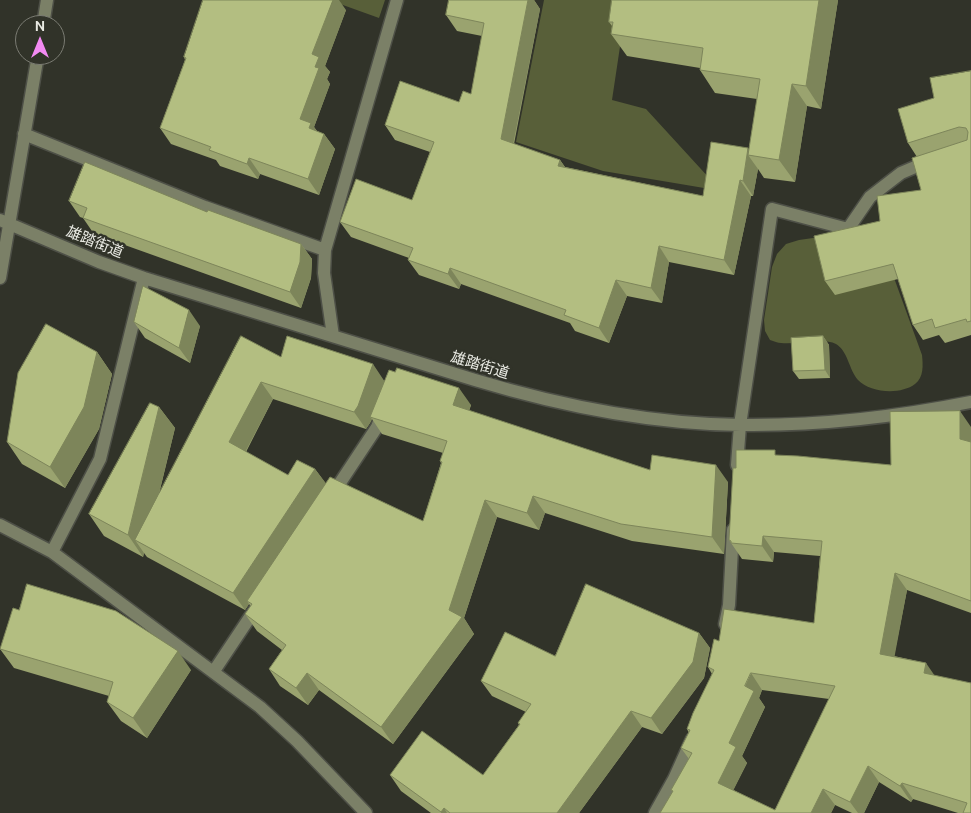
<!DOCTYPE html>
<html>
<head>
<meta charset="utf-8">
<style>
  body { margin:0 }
  #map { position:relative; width:971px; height:813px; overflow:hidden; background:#313329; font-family:Ubuntu,sans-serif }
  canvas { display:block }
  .north { position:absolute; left:15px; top:15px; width:50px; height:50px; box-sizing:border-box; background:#313329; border:1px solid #7b7c73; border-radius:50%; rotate:0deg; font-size:14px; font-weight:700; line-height:20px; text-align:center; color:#e9eae3 }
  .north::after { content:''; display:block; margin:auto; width:18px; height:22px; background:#f28af2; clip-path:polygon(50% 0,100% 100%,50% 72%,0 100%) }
</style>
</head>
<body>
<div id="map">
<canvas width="971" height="813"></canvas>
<div class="north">N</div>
</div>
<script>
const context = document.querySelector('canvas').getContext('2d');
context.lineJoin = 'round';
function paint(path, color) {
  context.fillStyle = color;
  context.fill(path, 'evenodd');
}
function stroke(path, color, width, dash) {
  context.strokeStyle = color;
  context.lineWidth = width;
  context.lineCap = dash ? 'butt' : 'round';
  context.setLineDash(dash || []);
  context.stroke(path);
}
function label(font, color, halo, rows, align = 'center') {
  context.font = font + ' Ubuntu,"Noto Sans JP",sans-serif';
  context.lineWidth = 5;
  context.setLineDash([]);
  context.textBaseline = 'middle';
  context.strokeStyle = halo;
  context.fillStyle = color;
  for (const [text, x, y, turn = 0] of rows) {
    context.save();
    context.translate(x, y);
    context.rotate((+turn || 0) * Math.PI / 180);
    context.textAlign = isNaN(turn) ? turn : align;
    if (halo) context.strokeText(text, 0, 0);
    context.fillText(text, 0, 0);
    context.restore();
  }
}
paint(new Path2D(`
  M 329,0 L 385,0 L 379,18 Z
  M 544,0 L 627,0 L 612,100 L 646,109 L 711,180 L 710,189 L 603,171 L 516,142 Z
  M 841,234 L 885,253 L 922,355 C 923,365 924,377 915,384 C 901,395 870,393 858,380 C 849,370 848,351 836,344 C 822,337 797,345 781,343 C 778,343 774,341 770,340 L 765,331 L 764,320 L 772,267 L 777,254 L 786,244 L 799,240 Z`), '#585f39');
const minor = new Path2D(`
  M 43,25 L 47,0
  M 24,134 L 205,207 L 325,250
  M 0,220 L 99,262 L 144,278 L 475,380 C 561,406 650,424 741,425 C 818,426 896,417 971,402
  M 0,278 L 38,55
  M 333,336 L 324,273 L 325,250 L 397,0
  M 737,465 L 740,425 L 772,209 L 848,229 L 870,197 L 901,173 L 929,161
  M 332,495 L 377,427 L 383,412
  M 0,525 L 52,552 L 260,707 L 297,741 L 366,813
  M 52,552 L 100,459 L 144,278
  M 725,624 L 729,605 L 733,530
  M 214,671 L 258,605
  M 655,813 L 674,779 L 692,739`);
stroke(minor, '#4e5047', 15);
stroke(minor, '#7b8067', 12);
paint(new Path2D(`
  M 449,0 L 534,0 L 540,9 L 514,144 L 560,160 L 565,167 L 703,196 L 749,149 L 757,99 L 715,93 L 700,70 L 700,68 L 627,56 L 611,34 L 612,26 L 609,22 L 612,0 L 838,0 L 821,109 L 807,106 L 795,182 L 764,178 L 758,169 L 753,196 L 751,196 L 734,275 L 669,262 L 662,303 L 627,296 L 609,343 L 575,331 L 570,323 L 461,284 L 459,289 L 419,275 L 408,260 L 409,258 L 351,237 L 340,222 L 412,200 L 430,152 L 395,140 L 385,125 L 459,102 L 471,94 L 482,36 L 457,31 L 446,15 Z
  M 346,10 L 325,66 L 330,72 L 327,79 L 330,84 L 314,127 L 317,131 L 324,134 L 335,149 L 319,195 L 260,174 L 258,179 L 220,166 L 216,160 L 171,144 L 160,128 L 185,60 L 184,57 Z
  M 971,71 L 971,335 L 945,343 L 939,335 L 923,340 L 913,325 L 898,279 L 835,295 L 825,281 L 880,221 L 921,190 L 917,157 L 908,143 L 934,98 Z
  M 69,201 L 207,212 L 301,244 L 312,259 L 311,278 L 301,308 L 94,234 L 83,218 L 80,217 Z
  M 134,322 L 200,326 L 190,363 L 145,338 Z
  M 823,336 L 829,345 L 830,378 L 799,379 L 793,371 Z
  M 97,352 L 112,374 L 99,429 L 65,488 L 22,464 L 7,442 Z
  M 281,357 L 385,381 L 471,405 L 469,411 L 650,470 L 728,482 L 724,554 L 632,541 L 545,513 L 539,530 L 497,517 L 464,618 L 474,634 L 393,744 L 319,690 L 308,705 L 280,686 L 269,669 L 282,650 L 257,631 L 245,614 L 251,606 L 249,604 L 245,610 L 147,557 L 144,553 L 143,557 L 104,536 L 89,514 L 159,407 L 175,428 L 159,494 ZM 273,399 L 366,429 L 370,423 L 372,419 L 382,434 L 443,453 L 440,461 L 441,463 L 423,521 L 326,484 L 315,469 L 288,475 L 246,452 Z
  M 971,427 L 971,613 L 907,590 L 894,656 L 926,663 L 971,813 L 958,813 L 913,799 L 911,802 L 879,782 L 864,813 L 852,813 L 835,805 L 831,813 L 660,813 L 673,792 L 671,790 L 689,759 L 681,748 L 689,733 L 687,729 L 712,674 L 708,667 L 719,641 L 814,623 L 820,556 L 774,552 L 773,562 L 742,559 L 729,540 L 736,468 L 778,456 L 891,465 ZM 762,690 L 829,699 L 775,810 L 733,790 L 747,763 L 742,756 L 765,707 L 759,698 Z
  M 699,633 L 710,648 L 704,678 L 662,734 L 642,727 L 579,813 L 431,813 L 401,791 L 390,775 L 483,775 L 519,725 L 518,723 L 526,712 L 492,696 L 481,681 L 555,656 Z
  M 0,649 L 191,670 L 147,738 L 121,721 L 107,702 L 109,696 L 14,668 Z`), '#9aa36f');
paint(new Path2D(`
  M 333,0 L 339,0 L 346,10 L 325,66 L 330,72 L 327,79 L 330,84 L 314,127 L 322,139 L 311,135 L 300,119 L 315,67 L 312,54 Z
  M 528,0 L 534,0 L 540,9 L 511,155 L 501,139 Z
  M 819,0 L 838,0 L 821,109 L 806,86 Z
  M 792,84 L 807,106 L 795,182 L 779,160 Z
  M 324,134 L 335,149 L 319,195 L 308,179 Z
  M 748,148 L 754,156 L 748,155 L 758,169 L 753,196 L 743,181 Z
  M 249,158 L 260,174 L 258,179 L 247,164 Z
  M 560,160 L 571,176 L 558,166 Z
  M 740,180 L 751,196 L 734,275 L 724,260 Z
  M 301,244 L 312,259 L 311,278 L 301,308 L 290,292 Z
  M 659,246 L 669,262 L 662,303 L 651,288 Z
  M 450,268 L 461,284 L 459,289 L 448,274 Z
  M 616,280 L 627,296 L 609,343 L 599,328 Z
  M 189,310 L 200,326 L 190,363 L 179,348 Z
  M 823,336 L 829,345 L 830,378 L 825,370 Z
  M 97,352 L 112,374 L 99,429 L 65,488 L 50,467 Z
  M 373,364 L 385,382 L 370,417 L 372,419 L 370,423 L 366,429 L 354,412 Z
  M 261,382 L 273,399 L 241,460 L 229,442 Z
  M 459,388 L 471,405 L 465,422 L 453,405 Z
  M 159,407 L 175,428 L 146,546 L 135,540 L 144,553 L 143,557 L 128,535 Z
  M 960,411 L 971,427 L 971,454 L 960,439 Z
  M 716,465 L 728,482 L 724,554 L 712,537 Z
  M 315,469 L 328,486 L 247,601 L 249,604 L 245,610 L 233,593 Z
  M 533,496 L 545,513 L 539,530 L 527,513 Z
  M 485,500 L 497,517 L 464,618 L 474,634 L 393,744 L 381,727 L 449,610 Z
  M 763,536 L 774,552 L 773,562 L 762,546 Z
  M 895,573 L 907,590 L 892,670 L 880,654 Z
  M 699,633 L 710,648 L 704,678 L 662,734 L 651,718 Z
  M 178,651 L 191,670 L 147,738 L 133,718 Z
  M 926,663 L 937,679 L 924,673 Z
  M 307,673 L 319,690 L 308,705 L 296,688 Z
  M 751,673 L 762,690 L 759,698 L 765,707 L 742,756 L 747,763 L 729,799 L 718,783 L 745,686 Z
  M 631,711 L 642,727 L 579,813 L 557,813 Z
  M 868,766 L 879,782 L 864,813 L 858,813 L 850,802 Z
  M 902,783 L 913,799 L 911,802 L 900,786 Z
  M 823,789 L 835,805 L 831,813 L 811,813 Z
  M 444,808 L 447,813 L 441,813 L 441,812 Z`), '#7d855a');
const building = new Path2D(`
  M 203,0 L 333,0 L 312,54 L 319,57 L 315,67 L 319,68 L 300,119 L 311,123 L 309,128 L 324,134 L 308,179 L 249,158 L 247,164 L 209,150 L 211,147 L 160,128 L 186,58 L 184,57 Z
  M 449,0 L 528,0 L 501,139 L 560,160 L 558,166 L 703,196 L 711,142 L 748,148 L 743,181 L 740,180 L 724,260 L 659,246 L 651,288 L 616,280 L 599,328 L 564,315 L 566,310 L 450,268 L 448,274 L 408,260 L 413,248 L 340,222 L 356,179 L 412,200 L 434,142 L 385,125 L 400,81 L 459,102 L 463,91 L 471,94 L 484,23 L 446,15 Z
  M 612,0 L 819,0 L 806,86 L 792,84 L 779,160 L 748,155 L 760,79 L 700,70 L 703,48 L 611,34 L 613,22 L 609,22 Z
  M 971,71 L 971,321 L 967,322 L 966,319 L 935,328 L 932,319 L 913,325 L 893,264 L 825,281 L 814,236 L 880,221 L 877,196 L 921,190 L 912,158 L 967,140 L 968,132 L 966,128 L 959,127 L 908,143 L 898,109 L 934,98 L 930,78 Z
  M 85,162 L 207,212 L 208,210 L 301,244 L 300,262 L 290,292 L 83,218 L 87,208 L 69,201 Z
  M 143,286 L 189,310 L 179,348 L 134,322 Z
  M 46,324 L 97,352 L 84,407 L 50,467 L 7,442 L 18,373 Z
  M 241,336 L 281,357 L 287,336 L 373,364 L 358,406 L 354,412 L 261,382 L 229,442 L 288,475 L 297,460 L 315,469 L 233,593 L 135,540 Z
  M 823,336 L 825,370 L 793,371 L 791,338 Z
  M 397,368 L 459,388 L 453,405 L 650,470 L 652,455 L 716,465 L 712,537 L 621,524 L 533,496 L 527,513 L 485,500 L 449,610 L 462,617 L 381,727 L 307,673 L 296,688 L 269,669 L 286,645 L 245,614 L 252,604 L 247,601 L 330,477 L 423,521 L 442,462 L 440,461 L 447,441 L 370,417 L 389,370 L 395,372 Z
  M 150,403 L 159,407 L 128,535 L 89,514 Z
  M 960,411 L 960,439 L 971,442 L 971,601 L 895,573 L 880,654 L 926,663 L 924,673 L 971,683 L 971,813 L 963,813 L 967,803 L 902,783 L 900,786 L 868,766 L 850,802 L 823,789 L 811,813 L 660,813 L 673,791 L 671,790 L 692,753 L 681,748 L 690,730 L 687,729 L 693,713 L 714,670 L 708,667 L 714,639 L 719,641 L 724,609 L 814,623 L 822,541 L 763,536 L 762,546 L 731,543 L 731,541 L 729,540 L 733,468 L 736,468 L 736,450 L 775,450 L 775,455 L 798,456 L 891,465 L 890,412 ZM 751,673 L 835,686 L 775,810 L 718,783 L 736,747 L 729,743 L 754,691 L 745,686 Z
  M 27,584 L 116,611 L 178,651 L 133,718 L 107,702 L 113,682 L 0,649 L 13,608 L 19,610 Z
  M 586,584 L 699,633 L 693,662 L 651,718 L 631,711 L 557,813 L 450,813 L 444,808 L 441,812 L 390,775 L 422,731 L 483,775 L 520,724 L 518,723 L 531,704 L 481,681 L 505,632 L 555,656 Z`);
paint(building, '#b3be81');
stroke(building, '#7d855a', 1);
label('15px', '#e9eae3', '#313329', [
  ["雄踏街道",95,242,22],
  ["雄踏街道",480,365,17]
]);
</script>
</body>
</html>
